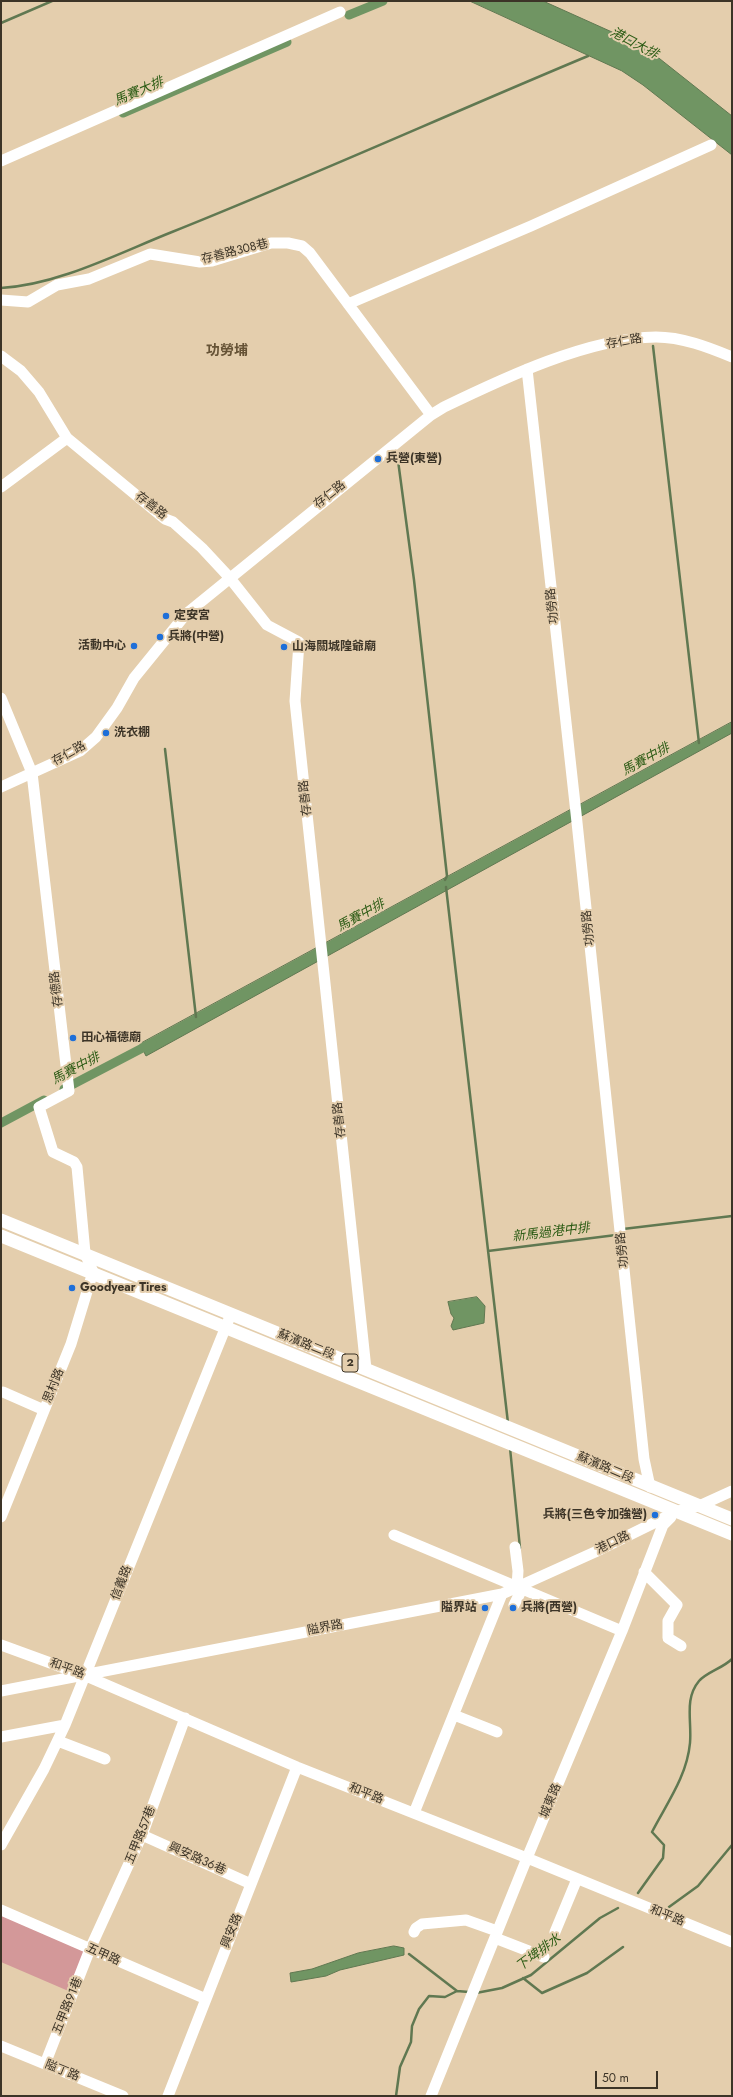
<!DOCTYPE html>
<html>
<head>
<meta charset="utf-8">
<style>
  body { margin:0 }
  #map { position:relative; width:733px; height:2097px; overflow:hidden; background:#e4cead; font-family:Jost,sans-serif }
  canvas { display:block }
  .frame { position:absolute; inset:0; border:2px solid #3c3427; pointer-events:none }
  .scale { position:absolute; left:595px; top:2071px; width:63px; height:18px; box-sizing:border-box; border:2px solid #3c3427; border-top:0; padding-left:5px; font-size:12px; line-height:14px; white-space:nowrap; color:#3c3427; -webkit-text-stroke:3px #e4cead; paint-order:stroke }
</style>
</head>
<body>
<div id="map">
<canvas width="733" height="2097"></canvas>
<div class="frame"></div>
<div class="scale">50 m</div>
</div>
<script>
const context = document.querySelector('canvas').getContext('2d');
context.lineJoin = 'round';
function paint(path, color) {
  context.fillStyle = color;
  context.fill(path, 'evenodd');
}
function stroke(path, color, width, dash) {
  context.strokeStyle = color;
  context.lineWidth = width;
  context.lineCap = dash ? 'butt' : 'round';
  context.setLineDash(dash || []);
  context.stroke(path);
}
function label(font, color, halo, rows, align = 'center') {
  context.font = font + ' Jost,"Noto Sans TC",sans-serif';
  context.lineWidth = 4;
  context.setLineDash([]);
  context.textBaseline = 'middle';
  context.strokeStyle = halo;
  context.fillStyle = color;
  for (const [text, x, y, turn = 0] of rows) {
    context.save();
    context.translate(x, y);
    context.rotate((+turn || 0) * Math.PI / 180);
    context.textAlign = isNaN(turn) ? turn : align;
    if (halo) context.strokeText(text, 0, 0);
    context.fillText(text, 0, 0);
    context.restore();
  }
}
paint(new Path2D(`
  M 1,1910 L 90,1949 L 73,1993 L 1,1962 Z`), '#d39899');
const water = new Path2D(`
  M 470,1 L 543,1 L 632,41 L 655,55 L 732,116 L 732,155 L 643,85 L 622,71 Z
  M 732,722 L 732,733 L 146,1056 L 140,1044 Z
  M 477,1297 L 485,1306 L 484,1323 L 453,1330 L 451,1326 L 454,1318 L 451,1314 L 448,1302 Z
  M 394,1946 L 404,1948 L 404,1955 L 340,1970 L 326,1976 L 291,1982 L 290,1973 L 312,1969 L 358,1953 Z`);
paint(water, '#709563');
stroke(water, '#607851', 1);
stroke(new Path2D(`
  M 1,23 L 52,1
  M 1,288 C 58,285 119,253 172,232 C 312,176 449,114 588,56
  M 653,346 L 699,743
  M 397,453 L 414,580 L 447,876 L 445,880
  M 165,749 L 196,1017
  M 446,887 L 508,1423
  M 623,1229 L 732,1216
  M 488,1251 L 616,1235
  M 510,1448 L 520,1548
  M 638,1893 L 663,1858 L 664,1845 L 652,1832 C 667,1803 687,1776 690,1743 C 692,1721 684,1699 699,1681 C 707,1672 723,1668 732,1659
  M 669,1907 L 698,1886 L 732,1845
  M 409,1954 L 457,1991
  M 523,1978 L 542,1993 L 587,1973 L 623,1947
  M 476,1993 L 502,1988 L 531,1975 L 600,1918 L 618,1908
  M 396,2096 L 400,2067 L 411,2042 L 412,2026 L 419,2009 L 429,1996 L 445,1997 L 457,1991 L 469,1992`), '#607851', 2.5);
stroke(new Path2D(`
  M 349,15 L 383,1
  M 123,113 L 287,42
  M 64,1089 L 152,1043
  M 1,1123 L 44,1100`), '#709563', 9);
stroke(new Path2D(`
  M 1,161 L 340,12
  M 1,300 L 28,302 L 57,285 L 89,279 L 150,254 L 200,262 L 212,261 L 271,243 L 288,243 L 302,246 L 310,253 L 431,415
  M 348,304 L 531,226 L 711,145
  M 1,356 L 21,371 L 39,392 L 67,438 L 165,519 L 173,522 L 202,548 L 229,577 L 267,625 L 299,642 L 295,701 L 366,1369
  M 527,369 L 576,813 L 644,1459 L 650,1487
  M 1,487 L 67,438
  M 1,698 L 32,773 L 69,1091 L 39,1107 L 53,1152 L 74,1162 L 77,1167 L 85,1253 L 93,1272 L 71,1344 L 1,1517
  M 1,787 L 80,751 L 96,737 L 117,708 L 134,678 L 186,614 L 431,415 L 444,407 C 504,378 588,338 656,337 C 682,337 708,347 732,357
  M 3,1392 L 44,1410
  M 394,1535 L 622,1631
  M 515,1547 L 518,1571 L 517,1587
  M 644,1572 L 677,1605 L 668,1621 L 668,1638 L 681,1646
  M 514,1605 L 522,1589
  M 1,1645 L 86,1676 L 297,1767 L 527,1858 L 732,1942
  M 1,1691 L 502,1594 L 595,1552 L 678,1511 L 699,1506 L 732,1491
  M 454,1715 L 497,1732
  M 1,1737 L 65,1725
  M 58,1741 L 105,1759
  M 414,1813 L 502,1594
  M 142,1835 L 251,1884
  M 1,1845 L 44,1769 L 65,1725 L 231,1314
  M 1,1910 L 206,1999
  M 414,1932 L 416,1928 L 422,1924 L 466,1920 L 497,1931
  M 555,1932 L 577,1879
  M 495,1938 L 544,1957
  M 1,2046 L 123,2096
  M 45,2064 L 90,1949 L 142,1835 L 185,1718
  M 168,2096 L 297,1767
  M 431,2096 L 527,1858 L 622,1631 L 663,1525 L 671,1517`), '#fff', 11);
stroke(new Path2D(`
  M 1,1220 L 732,1519
  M 1,1236 L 732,1534`), '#fff', 13);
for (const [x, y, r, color] of [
  [378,459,4,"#1e6fd9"],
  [166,616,4,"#1e6fd9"],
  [160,637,4,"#1e6fd9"],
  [134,646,4,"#1e6fd9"],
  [284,647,4,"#1e6fd9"],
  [106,733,4,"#1e6fd9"],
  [73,1038,4,"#1e6fd9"],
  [72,1288,4,"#1e6fd9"],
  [655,1515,4,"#1e6fd9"],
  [485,1608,4,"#1e6fd9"],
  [513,1608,4,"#1e6fd9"]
]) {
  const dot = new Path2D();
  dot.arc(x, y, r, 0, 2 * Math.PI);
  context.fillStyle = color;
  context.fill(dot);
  stroke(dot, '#e4cead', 1.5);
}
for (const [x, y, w] of [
  [350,1363,16]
]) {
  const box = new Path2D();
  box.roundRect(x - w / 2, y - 9, w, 18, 3);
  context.fillStyle = '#e4cead';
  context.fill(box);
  stroke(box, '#3c3427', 1);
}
label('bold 11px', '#3c3427', null, [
  ["2",350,1363]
]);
label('12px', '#3c3427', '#e4cead', [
  ["存善路308巷",235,252,-14],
  ["存仁路",624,342,-10],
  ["存仁路",330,495,-39],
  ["存善路",151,506,38],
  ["功勞路",553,606,-96],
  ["存仁路",69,754,-29],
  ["存善路",306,798,-96],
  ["功勞路",589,928,-96],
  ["存德路",57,989,-97],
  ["存善路",340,1120,-96],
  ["功勞路",623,1250,-96],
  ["蘇濱路二段",306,1345,22],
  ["思村路",54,1386,-68],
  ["蘇濱路二段",605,1468,23],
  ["港口路",613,1543,-26],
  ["信義路",122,1583,-69],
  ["隘界路",325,1628,-11],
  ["和平路",67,1669,20],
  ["和平路",366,1794,22],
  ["城東路",551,1801,-67],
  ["五甲路57巷",141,1835,-68],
  ["興安路36巷",197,1859,24],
  ["和平路",667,1916,22],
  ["興安路",232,1931,-68],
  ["五甲路",103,1955,24],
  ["五甲路91巷",68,2006,-68],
  ["隘丁路",62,2071,22]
]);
label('bold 12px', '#3c3427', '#e4cead', [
  ["兵營(東營)",386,459],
  ["定安宮",174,616],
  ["兵將(中營)",168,637],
  ["活動中心",126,646,"right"],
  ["山海關城隍爺廟",292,647],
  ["洗衣棚",114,733],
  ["田心福德廟",81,1038],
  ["Goodyear Tires",80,1288],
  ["兵將(三色令加強營)",647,1515,"right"],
  ["隘界站",477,1608,"right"],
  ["兵將(西營)",521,1608]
], 'left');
label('italic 13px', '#2b5b14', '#e4cead', [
  ["港口大排",634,44,28],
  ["馬賽大排",139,92,-23],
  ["馬賽中排",646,760,-29],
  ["馬賽中排",361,916,-29],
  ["馬賽中排",76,1069,-28],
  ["新馬過港中排",551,1233,-7],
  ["下埤排水",539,1953,-37]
]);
label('bold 14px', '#665336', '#e4cead', [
  ["功勞埔",227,352]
]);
</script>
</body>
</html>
